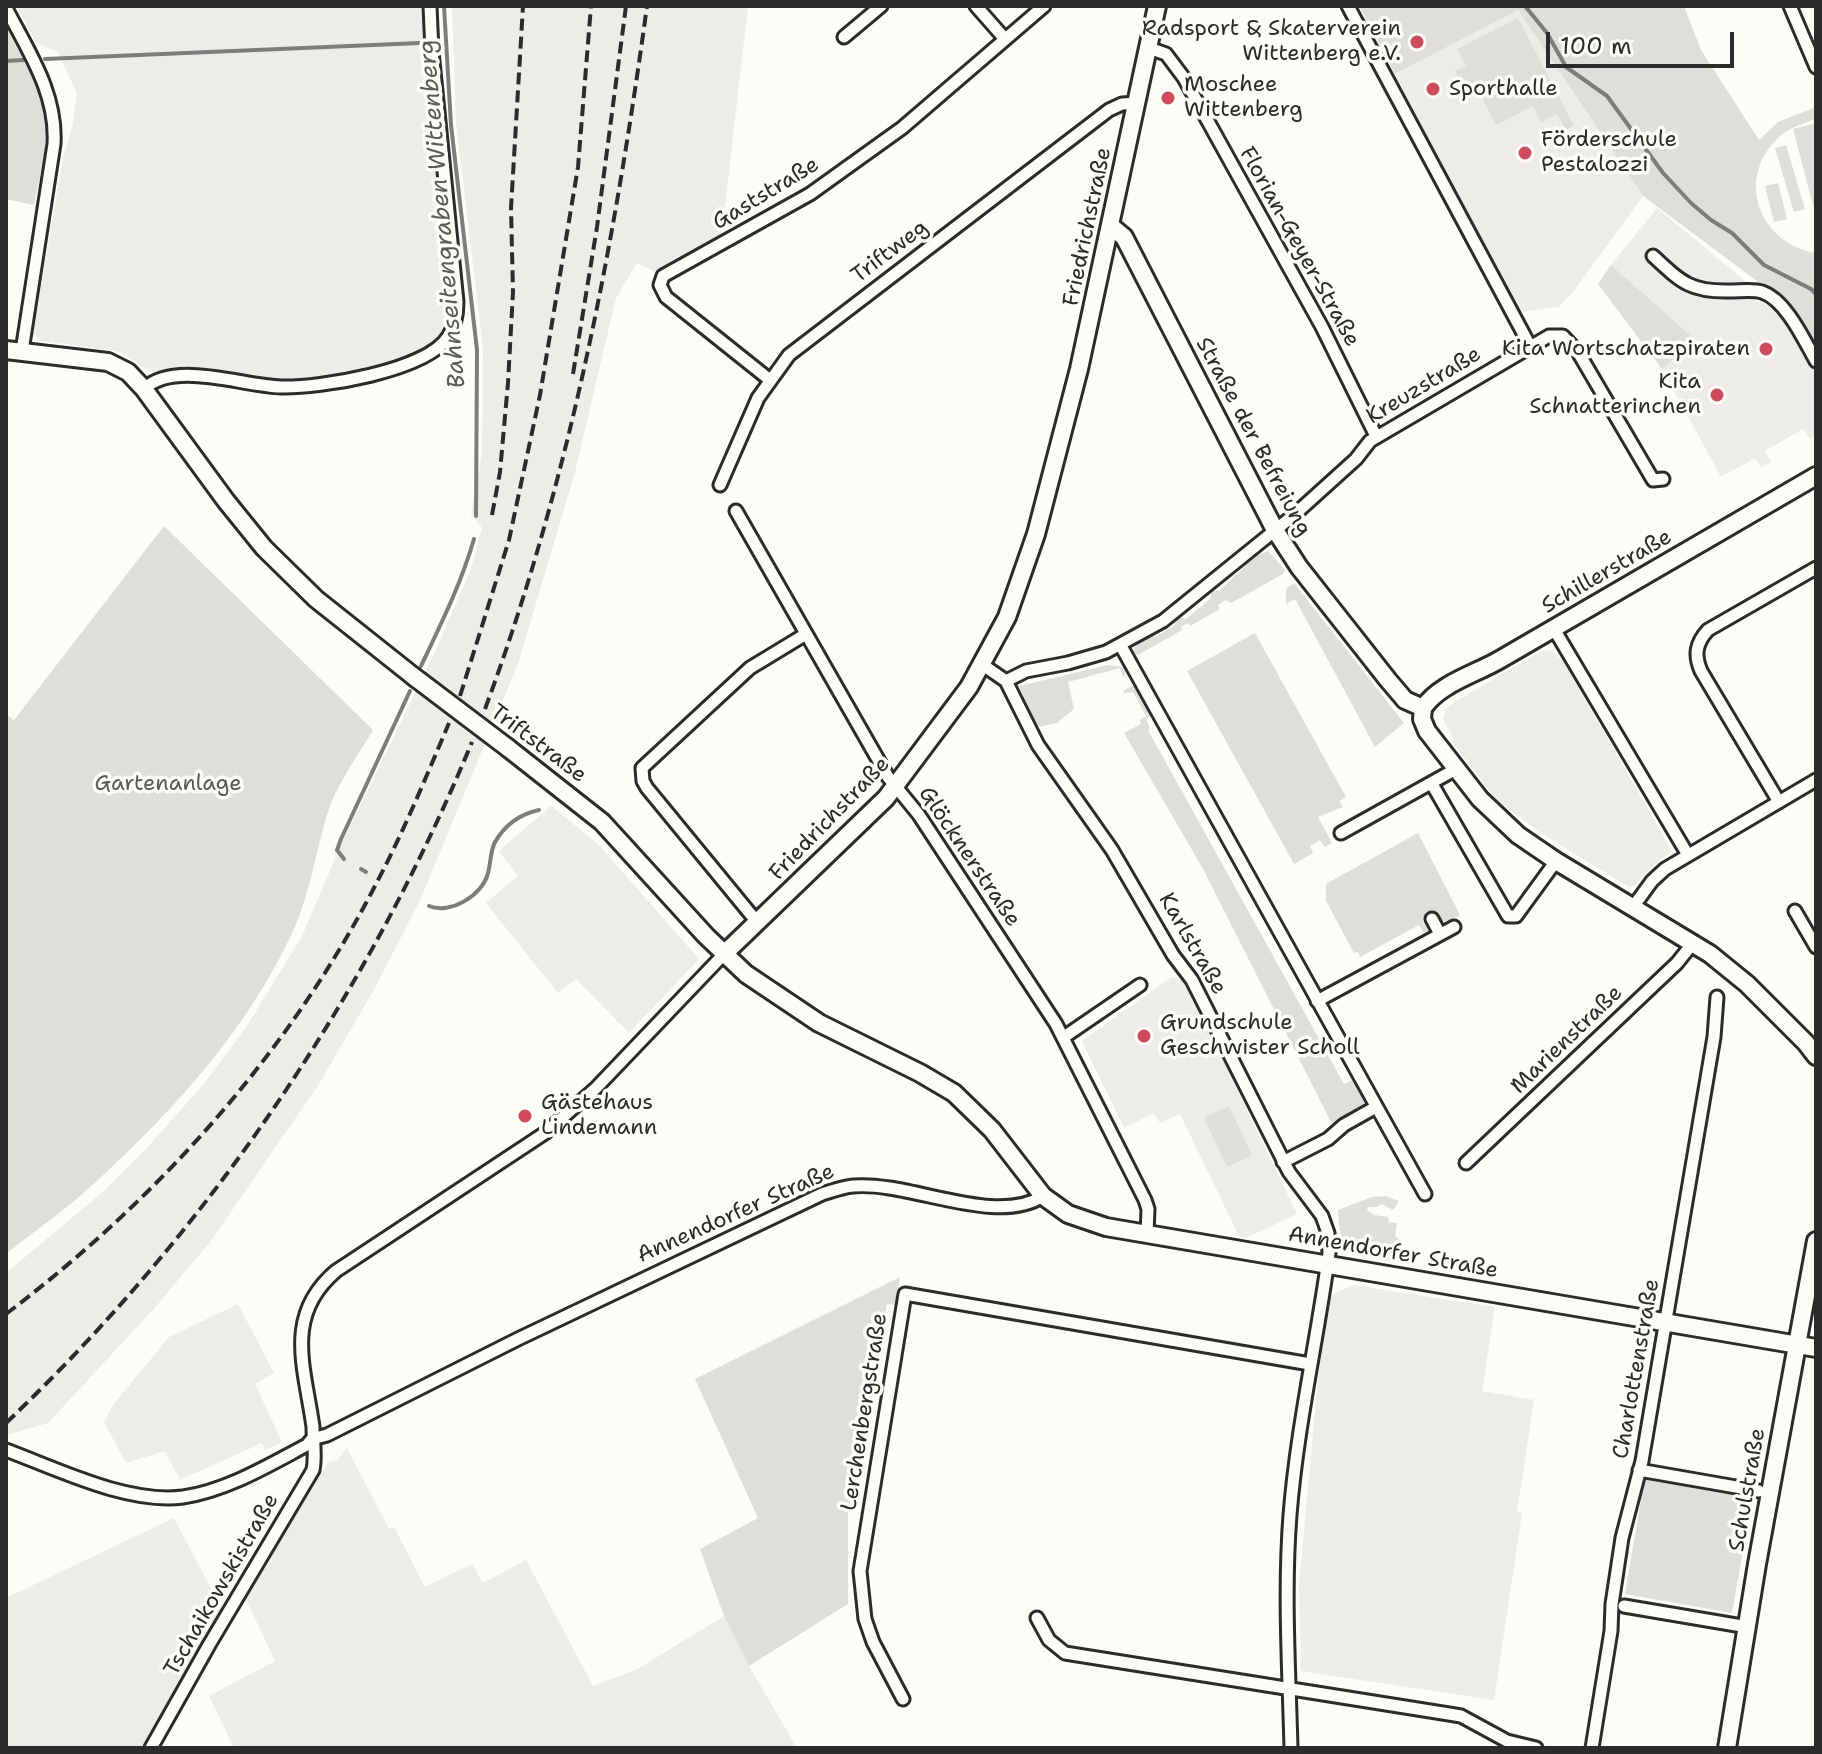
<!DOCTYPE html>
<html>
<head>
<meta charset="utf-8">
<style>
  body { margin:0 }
  #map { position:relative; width:1822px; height:1754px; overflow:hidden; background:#fdfcf7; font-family:"Shantell Sans",sans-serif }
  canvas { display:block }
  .frame { position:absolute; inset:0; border:8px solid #2b2b2b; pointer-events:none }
  .scale { position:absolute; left:1546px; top:32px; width:188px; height:36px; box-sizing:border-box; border:4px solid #2b2b2b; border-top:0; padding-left:10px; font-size:24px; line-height:28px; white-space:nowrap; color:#2b2b2b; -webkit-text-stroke:6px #fdfcf7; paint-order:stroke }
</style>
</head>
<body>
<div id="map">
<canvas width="1822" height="1754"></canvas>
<div class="frame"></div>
<div class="scale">100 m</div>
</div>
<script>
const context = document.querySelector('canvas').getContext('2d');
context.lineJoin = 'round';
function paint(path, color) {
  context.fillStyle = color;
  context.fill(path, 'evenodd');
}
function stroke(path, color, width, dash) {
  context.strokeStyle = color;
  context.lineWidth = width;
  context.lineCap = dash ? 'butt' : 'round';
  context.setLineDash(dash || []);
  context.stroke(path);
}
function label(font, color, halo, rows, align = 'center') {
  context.font = font + ' "Shantell Sans",sans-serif';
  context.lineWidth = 7;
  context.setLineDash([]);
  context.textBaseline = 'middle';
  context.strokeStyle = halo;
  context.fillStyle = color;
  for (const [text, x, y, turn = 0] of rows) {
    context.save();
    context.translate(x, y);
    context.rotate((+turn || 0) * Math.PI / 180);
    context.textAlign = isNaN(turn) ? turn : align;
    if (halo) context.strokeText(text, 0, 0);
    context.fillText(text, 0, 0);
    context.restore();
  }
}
paint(new Path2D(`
  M 17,6 L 422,6 L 425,62 L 451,285 L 452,315 L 448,329 L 439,343 L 413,359 L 362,371 L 296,381 L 198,369 L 152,372 L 117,351 L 41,341 L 33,333 L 63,158 L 72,128 L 77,94 L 58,52 L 36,43 Z
  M 452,6 L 748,6 L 721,241 L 657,273 L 637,263 L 616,298 L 575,472 L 518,664 L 421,898 L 376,986 L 319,1084 L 211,1241 L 151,1312 L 48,1423 L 6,1435 L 6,1273 L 105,1190 L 147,1148 L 202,1086 L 245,1029 L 302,936 L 341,845 L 433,656 L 471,569 L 482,528 L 471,514 L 482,453 L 483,348 L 456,123 Z
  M 1518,10 L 1643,196 L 1573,292 L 1559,307 L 1518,312 L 1395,74 Z
  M 1657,208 L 1750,285 L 1750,297 L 1769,306 L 1783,319 L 1816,374 L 1816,422 L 1814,424 L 1816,435 L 1810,439 L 1803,429 L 1765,451 L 1771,462 L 1761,468 L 1755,458 L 1721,477 L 1662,369 L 1696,340 L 1611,265 Z
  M 1550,650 L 1563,661 L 1672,851 L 1649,869 L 1635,885 L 1629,887 L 1541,833 L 1497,801 L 1453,743 L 1453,738 L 1443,719 L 1446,709 L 1456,701 L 1542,651 Z
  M 551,806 L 598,844 L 699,959 L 629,1033 L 576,979 L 558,993 L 486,903 L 518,876 L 499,851 Z
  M 1172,977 L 1185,981 L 1297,1214 L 1246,1238 L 1239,1236 L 1180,1114 L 1160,1123 L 1154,1113 L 1124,1128 L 1082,1041 Z
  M 1353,1285 L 1495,1307 L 1482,1391 L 1534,1400 L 1517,1512 L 1522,1513 L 1494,1700 L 1301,1671 L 1299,1585 L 1318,1379 L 1330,1296 Z
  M 238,1304 L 274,1373 L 255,1384 L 282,1442 L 265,1450 L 262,1443 L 180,1480 L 165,1451 L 126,1463 L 104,1422 L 113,1405 L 169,1337 Z
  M 347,1448 L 389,1529 L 394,1527 L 425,1587 L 472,1564 L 483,1583 L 526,1560 L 593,1686 L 636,1670 L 724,1616 L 749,1666 L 797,1748 L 234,1748 L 209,1696 L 275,1661 L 246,1599 L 328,1462 L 337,1460 Z
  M 174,1518 L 223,1611 L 146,1748 L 6,1748 L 6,1598 Z`), '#edece8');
paint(new Path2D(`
  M 1359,6 L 1684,6 L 1701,50 L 1759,140 L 1778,122 L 1816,107 L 1816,119 C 1802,124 1787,128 1777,139 C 1735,180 1760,244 1816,253 L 1816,353 L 1788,308 L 1753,278 L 1643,196 L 1518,10 L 1395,74 Z
  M 1518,18 L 1574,126 L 1566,130 L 1557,114 L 1541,122 L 1533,106 L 1496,125 L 1480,94 L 1470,99 L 1455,71 L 1466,66 L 1457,49 Z
  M 6,28 C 23,60 46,93 46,131 C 47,155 38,181 34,205 L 6,199 Z
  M 1816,123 L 1816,216 L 1793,129 Z
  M 1786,145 L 1805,209 L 1794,212 L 1775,148 Z
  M 1778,183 L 1787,219 L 1774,222 L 1765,186 Z
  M 1611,265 L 1696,340 L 1662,369 L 1598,284 Z
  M 164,526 L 373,730 C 357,757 336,785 327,815 C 315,854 310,894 293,931 C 249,1027 177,1107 100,1178 C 71,1206 37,1229 6,1254 L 6,714 L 14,720 Z
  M 1268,551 L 1285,570 L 1283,574 L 1231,603 L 1226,600 L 1218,605 L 1220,609 L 1190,626 L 1188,623 L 1181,627 L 1182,630 L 1138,655 L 1133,653 C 1135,644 1142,640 1149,636 L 1155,637 L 1175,625 L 1175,620 L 1179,617 L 1186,619 L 1211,598 L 1211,591 L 1219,591 L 1256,556 Z
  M 1294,583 L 1404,723 L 1375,747 L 1295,599 L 1286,604 L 1286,589 Z
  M 1255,633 L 1346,797 L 1339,801 L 1343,807 L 1318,817 L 1332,843 L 1325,847 L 1320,840 L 1310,846 L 1313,853 L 1294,864 L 1187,671 Z
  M 1108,665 L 1124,667 L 1125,674 L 1123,677 L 1120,668 L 1068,682 L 1074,709 L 1057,723 L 1038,727 L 1019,686 Z
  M 1132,686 L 1136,687 L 1152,715 L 1146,719 L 1150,728 L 1148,730 L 1344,1084 L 1354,1079 L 1364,1098 L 1364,1105 L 1332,1124 L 1203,869 L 1124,733 L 1141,724 L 1140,720 L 1146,716 L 1133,692 L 1124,693 L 1123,691 Z
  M 1418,833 L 1460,915 C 1449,921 1443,925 1433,914 L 1422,920 L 1428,931 L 1424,933 L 1419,925 L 1360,957 L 1358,952 L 1354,953 L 1326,901 L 1326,884 Z
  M 1229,1106 L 1252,1155 L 1227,1167 L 1204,1118 Z
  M 1386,1196 L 1399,1201 L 1393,1210 L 1382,1204 L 1377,1207 L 1368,1207 L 1367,1210 L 1374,1215 L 1388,1217 L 1389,1222 L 1397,1223 L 1395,1236 L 1400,1240 L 1397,1249 L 1389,1255 L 1389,1260 C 1351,1255 1339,1251 1338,1210 L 1372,1197 Z
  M 900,1277 L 896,1305 L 887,1304 L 848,1514 L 848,1604 L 749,1666 L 724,1616 L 700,1549 L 758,1518 L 695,1379 Z
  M 1645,1476 L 1753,1495 L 1732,1613 L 1625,1594 Z`), '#dfdeda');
stroke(new Path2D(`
  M 444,6 L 451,125 L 477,350 L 476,516
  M 1525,6 L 1547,33 L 1566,67 L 1607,96 L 1663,173 L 1691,203 L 1711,220 L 1732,233 L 1764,265 L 1811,289 L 1816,294
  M 45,59 L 420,43
  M 6,61 L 23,60
  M 421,666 C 441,624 461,584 474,539
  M 344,859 L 337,850 L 341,839 L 410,691
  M 361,869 L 366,872
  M 429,906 C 450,915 483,895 488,873 C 491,862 490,852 495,842 C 505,825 520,814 539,810`), '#7e7d7b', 4);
const street = new Path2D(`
  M 976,6 L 1005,39
  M 1348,6 L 1530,346
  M 1790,6 L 1816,67
  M 6,8 C 28,51 57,93 54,144 L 22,351
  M 844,37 L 881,6
  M 1149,48 L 1166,54 L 1184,78 L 1322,327 L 1376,436
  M 1653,256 C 1682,283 1691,292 1730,291 C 1740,291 1754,289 1762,292 C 1786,300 1804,340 1816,361
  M 770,380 L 666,297 L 660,285 L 663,276 L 810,194 L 902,128 L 1044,6
  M 144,389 C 175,360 242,386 281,387 C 320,388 426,371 448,337 C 455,327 457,314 457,302 L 432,51 L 430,6
  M 720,485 L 758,398 L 789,355 L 1109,110 L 1122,104 L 1138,103
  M 736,511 L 888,777 L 919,815 L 1056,1024 L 1145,1200 L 1148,1209 L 1147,1234
  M 1554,629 L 1688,855
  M 1121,646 L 1425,1194
  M 983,665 L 1006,681 L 1038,745 L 1112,850 L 1173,955 L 1192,980 L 1289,1172 L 1322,1216 L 1328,1233 L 1329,1253 C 1317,1341 1297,1427 1290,1515 C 1284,1592 1289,1670 1291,1748
  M 1006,681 L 1026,671 L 1068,663 L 1106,652 L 1163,621 L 1294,515 L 1356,459 L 1370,441 L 1549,336 L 1563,336 L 1578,352 L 1653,480 L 1663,479
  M 1432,784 L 1508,916 L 1516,916 L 1556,861
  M 1779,802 L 1701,671 C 1694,655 1696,643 1708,630 L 1816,568
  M 1341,833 L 1456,769
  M 1633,907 L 1652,881 L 1665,869 L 1816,780
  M 1795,911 L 1816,947
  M 1432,919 L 1440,934
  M 757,922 L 647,788 L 643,781 L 642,768 L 750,668 L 806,634
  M 1317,1001 L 1454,927
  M 1064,1037 L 1140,985
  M 1283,1162 L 1328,1139 L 1344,1125 L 1376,1107
  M 1466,1163 L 1677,963 L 1693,943
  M 6,1450 C 57,1469 127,1504 183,1497 C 226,1491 269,1465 307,1445 L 312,1439 L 327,1435 L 518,1339 L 822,1194 C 832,1191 842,1187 853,1186 C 910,1181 995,1227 1043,1196
  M 1639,1470 L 1759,1491
  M 1624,1606 L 1748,1627
  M 1037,1618 L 1049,1640 L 1065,1653 L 1449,1714 L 1461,1716 L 1507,1741 L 1536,1748
  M 903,1699 L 873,1642 L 865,1619 L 860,1571 L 905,1294 L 1310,1364
  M 151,1748 L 209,1645 L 313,1470 C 316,1455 313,1442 313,1427 C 305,1368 283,1316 336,1271 L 545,1133 L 596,1088 L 724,954
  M 1592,1748 L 1611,1631 L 1612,1604 L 1622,1538 L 1642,1461 L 1714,1037 L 1717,997`);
const secondary = new Path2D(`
  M 1112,227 L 1124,237 L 1275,530 L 1299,567 L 1388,680 L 1405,700 L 1423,708
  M 6,350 L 108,362 L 128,372 L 144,389 L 226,501 L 264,548 L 316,599 L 413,676
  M 1423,708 L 1422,719 L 1427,731 L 1480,799 L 1518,835 L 1556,861 L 1710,954 L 1747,984 L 1806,1043 L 1816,1056
  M 1423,708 C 1440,683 1476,674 1501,659 L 1816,476
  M 508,748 L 602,822 L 706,936 L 746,974 L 819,1023 L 920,1073 L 954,1093 L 992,1130 L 1043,1196 L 1068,1214 L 1106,1227 L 1816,1348
  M 724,954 L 886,798 L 969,687 L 1007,617 L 1036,534 L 1079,369 L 1157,6
  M 1727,1748 L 1757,1564 L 1816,1241`);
stroke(street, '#2b2b2b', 17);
stroke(secondary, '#2b2b2b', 22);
stroke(street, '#fdfcf7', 11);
stroke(secondary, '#fdfcf7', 16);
stroke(new Path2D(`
  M 573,374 L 597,227 L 626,6
  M 492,515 L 500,472 L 508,383 L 513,292 L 511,208 L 523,6
  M 460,696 L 509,540 L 540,395 L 578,167 L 591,6
  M 485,709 C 570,480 614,247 647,6
  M 6,1314 C 158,1199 289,1053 376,884 C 404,831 426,777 449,723
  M 6,1423 C 207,1232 366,998 472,742`), '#2b2b2b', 4, [12, 6]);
const secondaryBridge = new Path2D(`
  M 413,676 L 508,748`);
stroke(secondaryBridge, '#2b2b2b', 22, []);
stroke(secondaryBridge, '#fdfcf7', 16);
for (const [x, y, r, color] of [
  [1417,42,8,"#d1495b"],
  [1433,89,8,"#d1495b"],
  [1168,98,8,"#d1495b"],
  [1525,153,8,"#d1495b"],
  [1766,349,8,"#d1495b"],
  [1717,395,8,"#d1495b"],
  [1144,1036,8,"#d1495b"],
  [525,1116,8,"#d1495b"]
]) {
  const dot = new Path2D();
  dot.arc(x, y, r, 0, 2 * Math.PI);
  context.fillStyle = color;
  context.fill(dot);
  stroke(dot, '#fdfcf7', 3);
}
label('22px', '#2b2b2b', '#fdfcf7', [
  ["Radsport & Skaterverein",1401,29,"right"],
  ["Wittenberg e.V.",1401,54,"right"],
  ["Moschee",1184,85],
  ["Wittenberg",1184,110],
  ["Sporthalle",1449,89],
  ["Förderschule",1541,140],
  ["Pestalozzi",1541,165],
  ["Kita Wortschatzpiraten",1750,349,"right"],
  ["Kita",1701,382,"right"],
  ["Schnatterinchen",1701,407,"right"],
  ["Grundschule",1160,1023],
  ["Geschwister Scholl",1160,1048],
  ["Gästehaus",541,1103],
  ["Lindemann",541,1128]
], 'left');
label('22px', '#2b2b2b', '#fdfcf7', [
  ["Gaststraße",766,194,-31],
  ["Friedrichstraße",1088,227,-78],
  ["Florian-Geyer-Straße",1299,247,61],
  ["Triftweg",890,252,-37],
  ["Kreuzstraße",1424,386,-31],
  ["Straße der Befreiung",1253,437,62],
  ["Schillerstraße",1607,572,-30],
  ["Triftstraße",538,744,37],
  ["Friedrichstraße",830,819,-46],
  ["Glöcknerstraße",969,857,56],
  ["Karlstraße",1192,944,60],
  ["Marienstraße",1567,1040,-44],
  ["Annendorfer Straße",736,1214,-24],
  ["Annendorfer Straße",1393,1253,10],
  ["Charlottenstraße",1637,1369,-80],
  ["Lerchenbergstraße",865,1412,-81],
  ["Schulstraße",1748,1490,-80],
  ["Tschaikowskistraße",222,1585,-60]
]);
label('22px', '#585857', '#fdfcf7', [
  ["Gartenanlage",168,784]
]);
label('italic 24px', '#5b5b5a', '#fdfcf7', [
  ["Bahnseitengraben Wittenberg",443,214,-95]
]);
</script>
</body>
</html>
